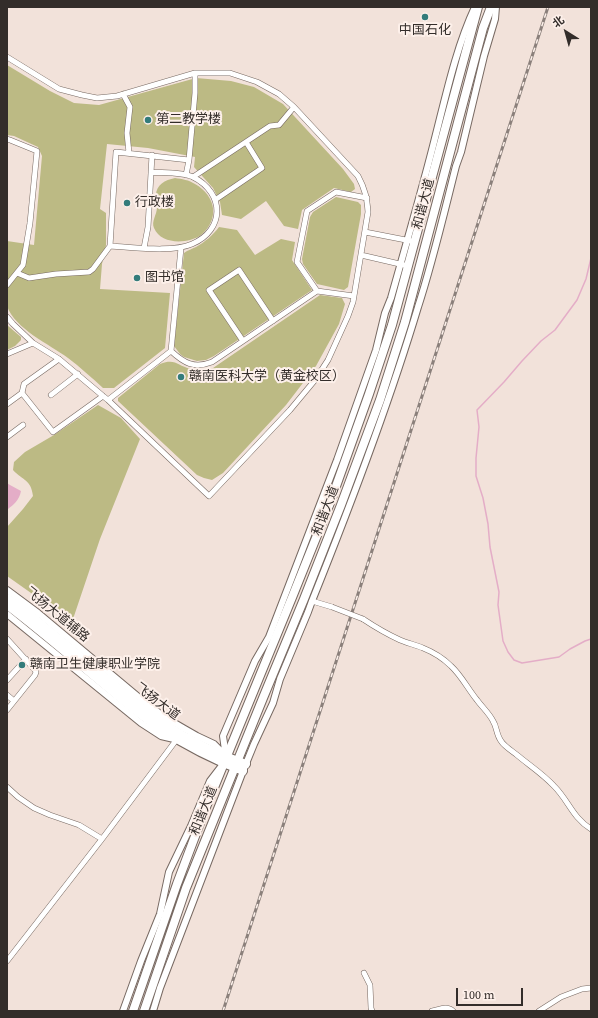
<!DOCTYPE html>
<html>
<head>
<meta charset="utf-8">
<style>
  body { margin:0 }
  #map { position:relative; width:598px; height:1018px; overflow:hidden; background:#f2e2da; font-family:"Source Serif 4","Noto Sans SC",serif }
  canvas { display:block }
  .frame { position:absolute; inset:0; border:8px solid #332d2a; pointer-events:none }
  .north { position:absolute; left:546px; top:12px; width:40px; height:40px; -webkit-text-stroke:3px #fdf0ea; paint-order:stroke; rotate:323deg; font-size:11px; font-weight:700; line-height:16px; text-align:center; color:#332d2a }
  .north::after { content:''; display:block; margin:auto; width:14px; height:18px; background:#332d2a; clip-path:polygon(50% 0,100% 100%,50% 72%,0 100%) }
  .scale { position:absolute; left:456px; top:988px; width:67px; height:18px; box-sizing:border-box; border:2px solid #332d2a; border-top:0; padding-left:5px; font-size:12px; line-height:14px; white-space:nowrap; color:#332d2a; -webkit-text-stroke:3px #fdf0ea; paint-order:stroke }
</style>
</head>
<body>
<div id="map">
<canvas width="598" height="1018"></canvas>
<div class="frame"></div>
<div class="north">北</div>
<div class="scale">100 m</div>
</div>
<script>
const context = document.querySelector('canvas').getContext('2d');
context.lineJoin = 'round';
function paint(path, color) {
  context.fillStyle = color;
  context.fill(path, 'evenodd');
}
function stroke(path, color, width, dash) {
  context.strokeStyle = color;
  context.lineWidth = width;
  context.lineCap = dash ? 'butt' : 'round';
  context.setLineDash(dash || []);
  context.stroke(path);
}
function label(font, color, halo, rows, align = 'center') {
  context.font = font + ' "Source Serif 4","Noto Sans SC",serif';
  context.lineWidth = 4;
  context.setLineDash([]);
  context.textBaseline = 'middle';
  context.strokeStyle = halo;
  context.fillStyle = color;
  for (const [text, x, y, turn = 0] of rows) {
    context.save();
    context.translate(x, y);
    context.rotate((+turn || 0) * Math.PI / 180);
    context.textAlign = isNaN(turn) ? turn : align;
    if (halo) context.strokeText(text, 0, 0);
    context.fillText(text, 0, 0);
    context.restore();
  }
}
paint(new Path2D(`
  M 7,65 L 50,91 L 74,103 L 99,105 L 196,78 L 231,81 L 254,87 L 283,104 L 343,169 L 354,184 L 355,189 L 351,192 L 334,188 L 302,210 L 298,229 L 284,226 L 266,201 L 241,219 L 222,215 L 220,202 L 213,188 L 194,167 L 195,157 L 148,148 L 107,144 L 100,209 L 106,213 L 106,245 L 102,264 L 100,289 L 170,293 L 165,348 L 114,388 L 103,388 C 92,378 80,367 68,358 C 49,344 15,329 7,306 L 7,241 L 34,245 L 42,156 L 38,147 L 14,136 L 7,135 Z
  M 175,178 C 182,179 189,180 195,184 C 216,196 220,219 201,235 C 188,244 161,245 154,228 C 151,221 157,215 157,207 C 157,203 155,199 156,195 C 156,185 165,180 175,178 Z
  M 336,197 L 358,202 L 361,205 L 361,214 L 348,287 L 344,290 L 317,284 L 303,264 L 302,259 L 310,217 L 313,212 Z
  M 219,227 L 237,230 L 255,255 L 281,239 L 295,242 L 292,260 L 312,290 L 214,356 L 206,360 L 197,361 L 184,357 L 180,354 L 174,346 L 184,253 C 188,250 192,249 196,247 C 205,242 213,235 219,227 Z
  M 320,295 L 342,298 L 345,304 L 339,324 L 316,366 L 286,405 L 223,473 L 212,480 L 204,478 L 197,475 L 118,401 L 118,398 L 160,364 C 176,358 177,366 191,369 C 198,371 205,369 213,368 Z
  M 7,325 L 21,337 L 21,340 L 15,346 L 7,350 Z
  M 98,405 L 121,418 L 140,439 L 100,539 L 73,619 L 48,605 L 7,576 L 7,527 L 23,509 L 33,496 C 31,479 23,481 13,470 L 14,462 L 25,452 L 54,435 Z`), '#bcba84');
paint(new Path2D(`
  M 7,483 L 10,485 L 21,491 C 19,501 14,504 7,510 Z`), '#e4adc7');
stroke(new Path2D(`
  M 591,258 L 586,279 L 577,300 L 555,330 L 541,341 L 522,361 L 504,382 L 477,410 L 479,427 L 476,458 L 476,476 L 483,498 L 488,524 L 490,547 L 499,592 L 498,605 L 503,641 L 508,652 L 514,660 L 522,663 L 559,657 L 570,649 L 585,641 L 591,639`), '#e4adc7', 1.5);
const minor = new Path2D(`
  M 7,57 L 59,89 L 82,95 L 97,98 L 117,96 L 195,73 L 230,73 L 257,82 L 279,94 L 294,107 L 358,176 C 365,189 367,198 368,212 L 353,302 L 348,316 L 328,360 L 315,380 L 290,410 L 209,496 L 108,400 L 103,396 L 59,359 L 33,343 L 7,354
  M 123,94 L 130,107 L 127,133 L 129,153
  M 7,139 L 10,140 L 37,151 L 30,223 L 23,265 L 7,285
  M 186,175 L 189,160
  M 193,177 L 270,126 L 279,125 L 294,107
  M 215,200 L 262,168 L 246,142
  M 365,232 L 411,241
  M 110,246 L 116,152 L 189,160 L 195,93 L 195,73
  M 144,248 L 148,227 L 152,155
  M 181,248 L 171,351 C 184,363 194,369 212,362 L 317,291
  M 361,255 L 404,265
  M 17,273 L 29,278 L 56,274 L 89,272 L 93,269 L 110,246 C 133,247 171,253 192,244 C 225,230 225,193 193,177 C 183,172 162,173 151,172
  M 354,296 L 317,291 L 297,262 L 307,211 L 336,192 L 367,198
  M 7,317 L 13,324 L 33,343
  M 243,341 L 209,290 L 239,270 L 273,321
  M 22,393 L 24,384 L 59,359
  M 51,395 L 78,374
  M 108,400 L 171,351
  M 7,404 L 22,393 L 53,432 L 103,396
  M 7,437 L 23,425
  M 312,601 L 332,607
  M 363,619 C 375,627 387,634 400,640 C 407,643 416,645 423,648 C 433,652 443,658 451,666 C 461,675 468,689 477,700 C 482,707 489,713 493,721 C 497,727 496,734 501,741 C 504,746 512,751 517,755 C 529,765 543,774 554,786 C 569,801 572,817 591,829
  M 7,639 L 35,670 L 36,672 L 35,675 L 7,710
  M 7,680 L 26,659
  M 7,695 L 14,701
  M 7,787 L 18,797 L 34,808 L 50,815 L 79,825 L 102,839
  M 7,961 L 102,839 L 177,739
  M 364,973 L 370,985 L 371,1008 L 372,1011
  M 432,1011 C 439,1010 446,1005 453,1011
  M 539,1011 L 561,997 L 582,989 L 591,988`);
const tertiary = new Path2D(`
  M 7,590 L 38,613 L 148,705 L 166,718 L 183,728 L 197,736 L 214,744 L 224,754
  M 7,614 L 141,723 L 161,736 L 174,739
  M 226,757 L 223,736 L 255,661 L 269,637 L 337,460 L 376,350 L 385,313 L 391,298 C 405,248 420,197 433,146 C 445,100 455,50 475,7
  M 123,1011 L 141,961 L 160,914 L 169,872 L 191,826 L 210,781 L 220,768
  M 153,1011 L 160,988 L 243,771 L 254,744 L 273,703 L 280,679 L 308,612 L 312,601 C 351,504 388,407 418,307 C 433,261 444,213 456,166 L 461,152 L 484,56 L 495,19 L 496,7`);
const primary = new Path2D(`
  M 7,598 L 27,612 L 146,711 C 178,735 208,750 246,764
  M 7,605 C 44,633 78,663 113,692 C 128,705 143,717 159,728 C 185,745 214,760 243,771`);
const trunk = new Path2D(`
  M 133,1011 L 177,884 L 206,807 L 293,595 L 330,503 L 369,394 L 392,325 L 478,7
  M 144,1011 L 186,888 L 263,698 L 304,599 L 341,505 L 380,400 L 405,322 L 483,28 L 491,7`);
stroke(minor, '#776962', 6);
stroke(tertiary, '#776962', 8);
stroke(primary, '#776962', 10);
stroke(trunk, '#776962', 10);
stroke(minor, '#fff', 5);
stroke(tertiary, '#fff', 6);
stroke(primary, '#fff', 8);
stroke(trunk, '#fff', 8);
const rail = new Path2D(`
  M 223,1011 L 548,7`);
stroke(rail, '#8b807b', 3);
stroke(rail, '#fdf0ea', 1.5, [4.5]);
const minorBridge = new Path2D(`
  M 332,607 L 363,619`);
stroke(minorBridge, '#776962', 6, []);
stroke(minorBridge, '#fff', 5);
for (const [x, y, r, color] of [
  [425,17,4,"#337c7b"],
  [148,120,4,"#337c7b"],
  [127,203,4,"#337c7b"],
  [137,278,4,"#337c7b"],
  [181,377,4,"#337c7b"],
  [22,665,4,"#337c7b"]
]) {
  const dot = new Path2D();
  dot.arc(x, y, r, 0, 2 * Math.PI);
  context.fillStyle = color;
  context.fill(dot);
  stroke(dot, '#fdf0ea', 1.5);
}
label('13px', '#332d2a', '#fdf0ea', [
  ["中国石化",425,31,"center"],
  ["第二教学楼",156,120],
  ["行政楼",135,203],
  ["图书馆",145,278],
  ["赣南医科大学（黄金校区）",189,377],
  ["赣南卫生健康职业学院",30,665]
], 'left');
label('13px', '#332d2a', '#fdf0ea', [
  ["和谐大道",424,204,-75],
  ["和谐大道",326,511,-69],
  ["飞扬大道辅路",57,615,39],
  ["飞扬大道",157,702,37],
  ["和谐大道",204,811,-68]
]);
</script>
</body>
</html>
